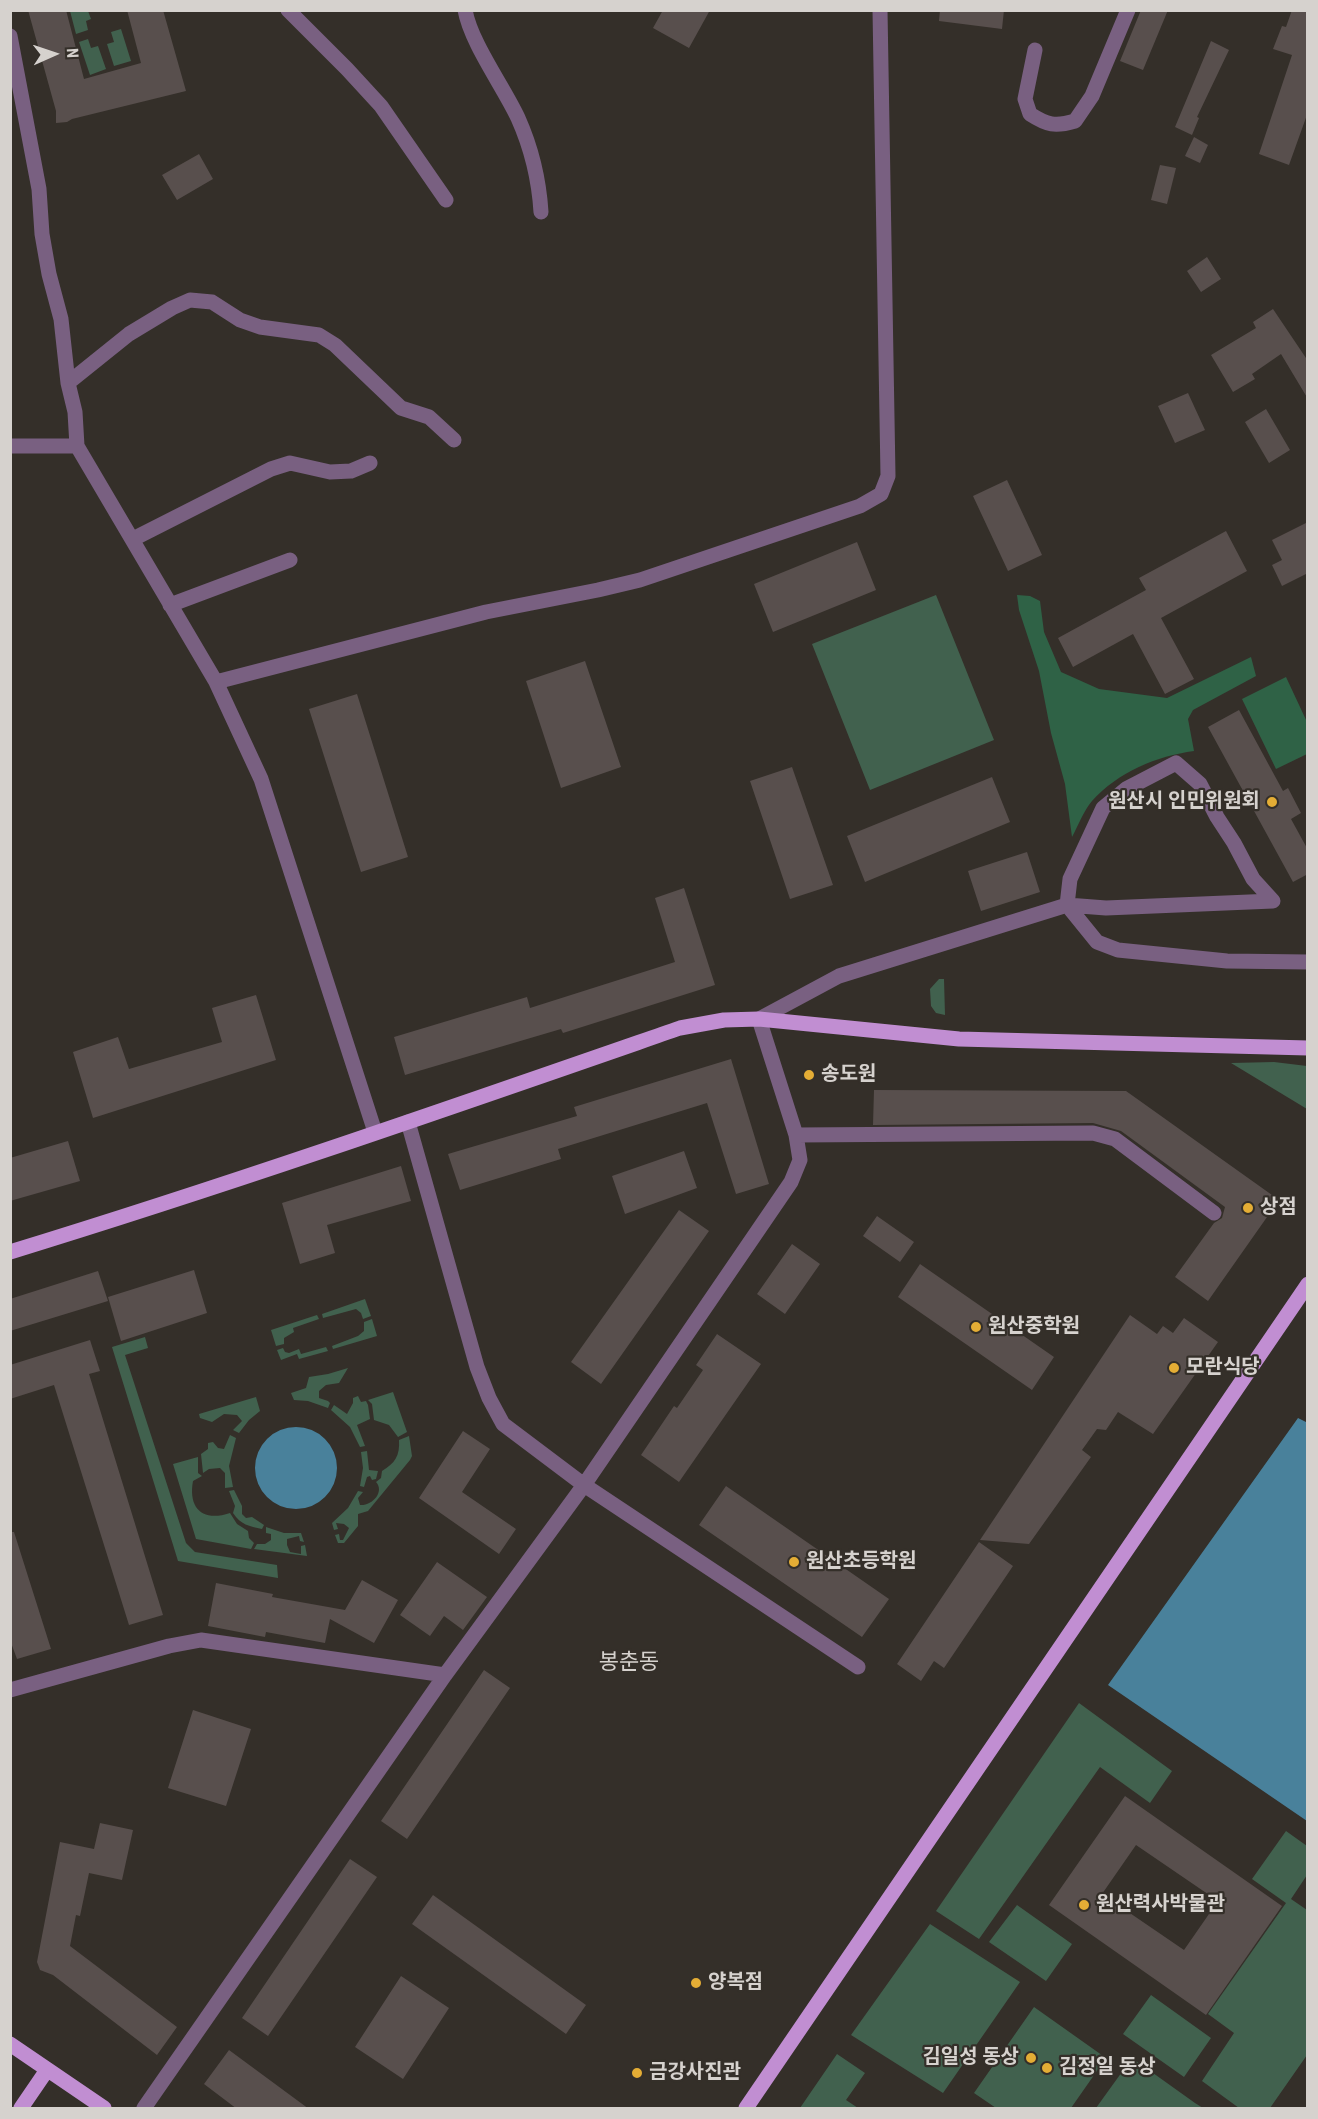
<!DOCTYPE html>
<html>
<head>
<meta charset="utf-8">
<style>
  body { margin:0 }
  #map { position:relative; width:1318px; height:2119px; overflow:hidden; background:#342f29; font-family:"Roboto Condensed",sans-serif }
  canvas { display:block }
  .frame { position:absolute; inset:0; border:12px solid #d6d2ce; pointer-events:none }
  .north { position:absolute; left:24px; top:24px; width:60px; height:60px; -webkit-text-stroke:4px #342f29; paint-order:stroke; rotate:87deg; font-size:16px; font-weight:700; line-height:24px; text-align:center; color:#d6d2ce }
  .north::after { content:''; display:block; margin:auto; width:21px; height:27px; background:#d6d2ce; clip-path:polygon(50% 0,100% 100%,50% 72%,0 100%) }
</style>
</head>
<body>
<div id="map">
<canvas width="1318" height="2119"></canvas>
<div class="frame"></div>
<div class="north">N</div>
</div>
<script>
const context = document.querySelector('canvas').getContext('2d');
context.lineJoin = 'round';
function paint(path, color) {
  context.fillStyle = color;
  context.fill(path, 'evenodd');
}
function stroke(path, color, width, dash) {
  context.strokeStyle = color;
  context.lineWidth = width;
  context.lineCap = dash ? 'butt' : 'round';
  context.setLineDash(dash || []);
  context.stroke(path);
}
function label(font, color, halo, rows, align = 'center') {
  context.font = font + ' "Roboto Condensed","Noto Sans KR",sans-serif';
  context.lineWidth = 4.5;
  context.setLineDash([]);
  context.textBaseline = 'middle';
  context.strokeStyle = halo;
  context.fillStyle = color;
  for (const [text, x, y, turn = 0] of rows) {
    context.save();
    context.translate(x, y);
    context.rotate((+turn || 0) * Math.PI / 180);
    context.textAlign = isNaN(turn) ? turn : align;
    if (halo) context.strokeText(text, 0, 0);
    context.fillText(text, 0, 0);
    context.restore();
  }
}
paint(new Path2D(`
  M 70,11 L 88,11 L 91,19 L 86,21 L 88,30 L 76,34 Z
  M 121,29 L 131,61 L 114,66 L 107,44 L 114,42 L 111,32 Z
  M 88,39 L 91,48 L 98,46 L 106,69 L 90,75 L 79,42 Z
  M 936,595 L 994,740 L 870,790 L 812,644 Z
  M 939,979 L 944,979 L 945,1015 L 936,1013 L 931,1006 L 930,989 Z
  M 1274,1062 L 1307,1066 L 1307,1109 L 1231,1063 Z
  M 365,1299 L 371,1316 L 363,1319 L 361,1313 L 356,1309 L 323,1318 L 322,1314 Z
  M 317,1315 L 319,1319 L 293,1328 L 294,1332 L 284,1338 L 284,1344 L 276,1346 L 271,1330 Z
  M 372,1319 L 377,1336 L 333,1349 L 332,1346 L 358,1336 L 364,1331 L 364,1322 Z
  M 145,1337 L 148,1348 L 125,1355 L 186,1543 L 195,1552 L 277,1565 L 278,1578 L 178,1561 L 112,1347 Z
  M 326,1347 L 328,1351 L 299,1359 L 297,1354 L 281,1360 L 277,1350 L 283,1348 L 285,1352 L 289,1353 L 299,1349 L 301,1354 Z
  M 348,1368 L 339,1383 L 326,1385 L 319,1391 L 319,1398 L 328,1401 L 330,1403 L 328,1408 L 308,1401 L 294,1400 L 291,1393 L 306,1388 L 309,1377 L 328,1374 Z
  M 393,1392 L 407,1432 L 398,1437 L 389,1425 L 374,1420 L 372,1404 L 368,1400 Z
  M 358,1396 L 361,1402 L 366,1401 L 368,1405 L 370,1419 L 357,1425 L 365,1446 L 360,1447 L 350,1427 L 331,1410 L 334,1405 L 347,1414 L 353,1403 L 353,1398 Z
  M 256,1397 L 260,1411 L 249,1420 L 239,1433 L 233,1430 L 242,1421 L 237,1415 L 224,1414 L 212,1422 L 200,1418 L 199,1414 Z
  M 230,1435 L 236,1438 L 229,1466 L 233,1487 L 225,1488 L 225,1473 L 220,1468 L 209,1469 L 203,1473 L 201,1454 L 208,1449 L 208,1443 L 213,1442 L 218,1448 L 224,1449 Z
  M 409,1436 L 412,1456 L 410,1460 L 368,1511 L 358,1514 L 358,1526 L 344,1543 L 338,1543 L 335,1535 L 339,1534 L 340,1540 L 343,1540 L 349,1528 L 344,1524 L 336,1523 L 338,1529 L 334,1530 L 332,1523 L 348,1508 L 358,1491 L 363,1492 L 358,1498 L 360,1505 C 372,1506 385,1492 376,1482 L 381,1478 L 382,1471 C 395,1463 400,1456 399,1440 Z
  M 367,1451 L 369,1470 L 378,1471 L 376,1479 L 372,1480 L 370,1476 L 367,1477 L 364,1487 L 360,1486 L 363,1468 L 361,1452 Z
  M 198,1457 L 198,1473 L 202,1476 L 193,1481 C 188,1509 203,1522 230,1513 L 237,1524 L 248,1531 L 249,1538 L 254,1543 L 251,1549 L 196,1539 L 173,1464 Z
  M 234,1490 L 242,1506 L 242,1514 L 246,1518 L 252,1517 L 264,1525 L 262,1529 C 249,1526 241,1525 233,1513 L 235,1506 L 229,1491 Z
  M 266,1527 L 284,1533 L 301,1533 L 304,1542 L 300,1541 L 299,1536 L 287,1539 L 287,1545 L 290,1552 L 301,1554 L 301,1546 L 305,1545 L 307,1556 L 254,1549 L 257,1544 L 265,1544 L 271,1540 L 271,1534 L 266,1533 Z
  M 1079,1703 L 1172,1771 L 1150,1803 L 1100,1767 L 979,1939 L 936,1911 Z
  M 1286,1831 L 1307,1846 L 1307,1875 L 1291,1899 L 1307,1910 L 1307,2055 L 1270,2108 L 1239,2108 L 1202,2081 L 1234,2033 L 1208,2014 L 1286,1903 L 1252,1879 Z
  M 1017,1905 L 1072,1944 L 1046,1981 L 989,1942 Z
  M 930,1924 L 1020,1982 L 943,2093 L 851,2035 Z
  M 1151,1995 L 1211,2038 L 1184,2077 L 1123,2034 Z
  M 1034,2007 L 1106,2058 L 1071,2108 L 996,2108 L 974,2093 Z
  M 837,2054 L 865,2073 L 846,2100 L 858,2108 L 800,2108 Z
  M 1132,2058 L 1195,2103 L 1203,2108 L 1096,2108 Z`), '#41614e');
paint(new Path2D(`
  M 1017,595 L 1030,596 L 1040,601 L 1044,632 L 1061,672 L 1099,689 L 1167,698 L 1251,657 L 1256,676 L 1193,710 L 1188,719 L 1194,751 C 1157,756 1118,772 1092,801 C 1084,810 1078,826 1072,837 L 1065,784 L 1051,733 L 1039,671 L 1019,610 Z
  M 1286,677 L 1307,722 L 1307,754 L 1276,769 L 1242,699 Z`), '#2f6246');
paint(new Path2D(`
  M 1298,1418 L 1308,1423 L 1307,1821 L 1108,1685 Z
  M255 1468a41 41 0 1 1 82 0a41 41 0 1 1-82 0Z`), '#49819b');
paint(new Path2D(`
  M 28,10 L 66,10 L 84,79 L 141,63 L 127,10 L 163,10 L 186,91 L 72,119 L 67,122 L 56,123 L 56,111 Z
  M 663,10 L 710,10 L 689,48 L 653,28 Z
  M 940,10 L 1004,10 L 1002,29 L 939,21 Z
  M 1141,10 L 1168,10 L 1143,70 L 1120,61 Z
  M 1292,10 L 1308,10 L 1308,112 L 1289,165 L 1259,154 L 1292,55 L 1273,49 L 1282,26 L 1286,27 Z
  M 1211,41 L 1229,50 L 1197,117 L 1199,118 L 1192,135 L 1175,127 Z
  M 1194,137 L 1208,145 L 1200,163 L 1185,156 Z
  M 199,154 L 213,179 L 177,200 L 162,175 Z
  M 1160,165 L 1176,168 L 1167,204 L 1151,200 Z
  M 1207,257 L 1221,279 L 1201,292 L 1187,271 Z
  M 1273,309 L 1308,361 L 1308,399 L 1281,354 L 1252,374 L 1255,379 L 1233,392 L 1211,355 L 1256,328 L 1253,322 Z
  M 1188,393 L 1205,430 L 1175,443 L 1158,406 Z
  M 1266,409 L 1290,450 L 1269,463 L 1245,422 Z
  M 1007,480 L 1042,555 L 1008,571 L 973,496 Z
  M 1308,522 L 1308,573 L 1282,586 L 1272,565 L 1282,560 L 1272,540 Z
  M 1226,531 L 1247,571 L 1161,618 L 1194,679 L 1165,694 L 1133,634 L 1073,667 L 1058,638 L 1146,590 L 1139,578 Z
  M 857,542 L 876,590 L 773,632 L 754,584 Z
  M 585,661 L 621,767 L 561,788 L 526,681 Z
  M 357,694 L 408,857 L 361,872 L 309,709 Z
  M 1239,710 L 1283,791 L 1288,788 L 1301,813 L 1291,819 L 1308,850 L 1308,874 L 1293,882 L 1208,727 Z
  M 792,767 L 833,885 L 790,899 L 750,781 Z
  M 992,777 L 1010,822 L 865,882 L 847,836 Z
  M 1027,852 L 1040,892 L 981,911 L 968,871 Z
  M 684,888 L 715,985 L 563,1033 L 561,1029 L 405,1075 L 394,1037 L 527,997 L 530,1008 L 675,962 L 655,898 Z
  M 256,995 L 276,1060 L 93,1118 L 73,1052 L 118,1037 L 129,1069 L 222,1042 L 212,1008 Z
  M 731,1059 L 769,1184 L 736,1194 L 707,1103 L 558,1149 L 561,1159 L 460,1190 L 448,1154 L 577,1116 L 574,1107 Z
  M 874,1090 L 1126,1091 L 1279,1200 L 1208,1301 L 1175,1277 L 1214,1223 L 1222,1218 L 1225,1207 L 1121,1131 L 1093,1123 L 873,1125 Z
  M 68,1141 L 80,1181 L 10,1201 L 10,1158 Z
  M 684,1151 L 697,1188 L 625,1214 L 612,1176 Z
  M 401,1166 L 411,1201 L 327,1225 L 335,1253 L 300,1264 L 282,1203 Z
  M 679,1210 L 709,1231 L 601,1384 L 571,1362 Z
  M 877,1216 L 914,1242 L 900,1262 L 863,1236 Z
  M 792,1244 L 820,1264 L 785,1314 L 757,1294 Z
  M 920,1264 L 1054,1357 L 1032,1390 L 898,1297 Z
  M 194,1270 L 207,1313 L 121,1341 L 108,1297 Z
  M 98,1271 L 108,1301 L 10,1331 L 10,1299 Z
  M 1130,1315 L 1157,1334 L 1163,1326 L 1173,1333 L 1184,1318 L 1218,1342 L 1153,1434 L 1118,1412 L 1106,1430 L 1097,1429 L 1082,1450 L 1091,1457 L 1029,1544 L 980,1540 Z
  M 717,1334 L 761,1364 L 679,1482 L 641,1455 L 674,1406 L 677,1408 L 703,1370 L 696,1365 Z
  M 90,1340 L 100,1371 L 89,1374 L 163,1615 L 129,1625 L 54,1385 L 10,1399 L 10,1365 Z
  M 463,1431 L 490,1449 L 462,1492 L 516,1529 L 499,1554 L 419,1498 Z
  M 726,1486 L 889,1599 L 862,1637 L 699,1525 Z
  M 10,1532 L 14,1532 L 51,1649 L 17,1659 L 10,1640 Z
  M 979,1542 L 1013,1566 L 944,1668 L 934,1661 L 921,1681 L 897,1664 Z
  M 437,1562 L 487,1597 L 463,1630 L 444,1616 L 430,1636 L 400,1615 Z
  M 362,1580 L 398,1600 L 374,1643 L 330,1619 L 325,1643 L 266,1632 L 265,1637 L 208,1626 L 216,1583 L 273,1594 L 272,1597 L 345,1610 Z
  M 484,1670 L 510,1688 L 407,1839 L 381,1821 Z
  M 193,1710 L 251,1729 L 226,1806 L 168,1788 Z
  M 1125,1796 L 1282,1906 L 1206,2015 L 1049,1905 ZM 1136,1845 L 1218,1901 L 1184,1950 L 1102,1894 Z
  M 100,1823 L 133,1830 L 122,1880 L 89,1873 L 80,1916 L 76,1915 L 70,1946 L 177,2027 L 157,2055 L 53,1975 L 40,1970 L 37,1962 L 60,1842 L 94,1849 Z
  M 350,1859 L 377,1877 L 268,2036 L 242,2018 Z
  M 433,1895 L 586,2005 L 566,2034 L 412,1924 Z
  M 401,1976 L 449,2008 L 403,2079 L 355,2047 Z
  M 229,2050 L 309,2109 L 237,2109 L 204,2084 Z`), '#584f4d');
stroke(new Path2D(`
  M 288,10 L 347,69 L 381,106 L 446,200
  M 465,10 C 471,43 503,86 518,118 C 531,147 539,180 541,212
  M 10,36 L 39,189 L 42,234 L 49,274 L 61,319 L 68,383 L 75,412 L 77,446
  M 1035,50 L 1025,99 L 1030,114 C 1047,125 1055,127 1075,121 L 1092,96 L 1128,10
  M 68,383 L 129,334 L 172,308 L 190,300 L 212,302 L 240,320 L 260,327 L 319,335 L 335,345 L 401,408 L 429,417 L 454,440
  M 10,446 L 77,446 L 216,682 L 261,779 L 375,1132
  M 133,539 L 271,469 L 290,463 L 330,472 L 351,471 L 370,463
  M 170,605 L 290,560
  M 216,682 L 486,612 L 598,590 L 640,580 L 860,506 L 881,494 L 888,476 L 880,10
  M 408,1122 L 477,1367 L 489,1398 L 503,1424 L 584,1485 L 858,1667
  M 796,1135 L 1093,1133 L 1115,1139 L 1214,1213
  M 10,1690 L 169,1646 L 201,1640 L 445,1675
  M 144,2108 L 445,1675 L 584,1485 L 791,1182 L 800,1160 L 796,1135 L 759,1019 L 839,976 L 1067,905 L 1106,908 L 1273,901 L 1253,879 L 1234,843 L 1217,817 L 1200,784 L 1176,763 L 1126,789 L 1103,808 L 1070,879 L 1067,905 L 1097,942 L 1118,950 L 1227,961 L 1308,962`), '#796081', 15);
stroke(new Path2D(`
  M 10,1252 C 235,1183 458,1105 680,1028 L 724,1020 L 759,1019 L 959,1039 L 1308,1048
  M 10,2044 L 104,2108
  M 21,2108 L 47,2070
  M 746,2108 L 1308,1284`), '#c18ed2', 15);
for (const [x, y, r, color] of [
  [1272,802,6,"#e4ad35"],
  [809,1075,6,"#e4ad35"],
  [1248,1208,6,"#e4ad35"],
  [976,1327,6,"#e4ad35"],
  [1174,1368,6,"#e4ad35"],
  [794,1562,6,"#e4ad35"],
  [1084,1905,6,"#e4ad35"],
  [696,1983,6,"#e4ad35"],
  [1031,2058,6,"#e4ad35"],
  [1047,2068,6,"#e4ad35"],
  [637,2073,6,"#e4ad35"]
]) {
  const dot = new Path2D();
  dot.arc(x, y, r, 0, 2 * Math.PI);
  context.fillStyle = color;
  context.fill(dot);
  stroke(dot, '#342f29', 2);
}
label('bold 20px', '#d6d2ce', '#342f29', [
  ["원산시 인민위원회",1260,802,"right"],
  ["송도원",821,1075],
  ["상점",1260,1208],
  ["원산중학원",988,1327],
  ["모란식당",1186,1368],
  ["원산초등학원",806,1562],
  ["원산력사박물관",1096,1905],
  ["양복점",708,1983],
  ["김일성 동상",1019,2058,"right"],
  ["김정일 동상",1059,2068],
  ["금강사진관",649,2073]
], 'left');
label('22px', '#d6d2ce', '#342f29', [
  ["봉춘동",629,1663]
]);
</script>
</body>
</html>
